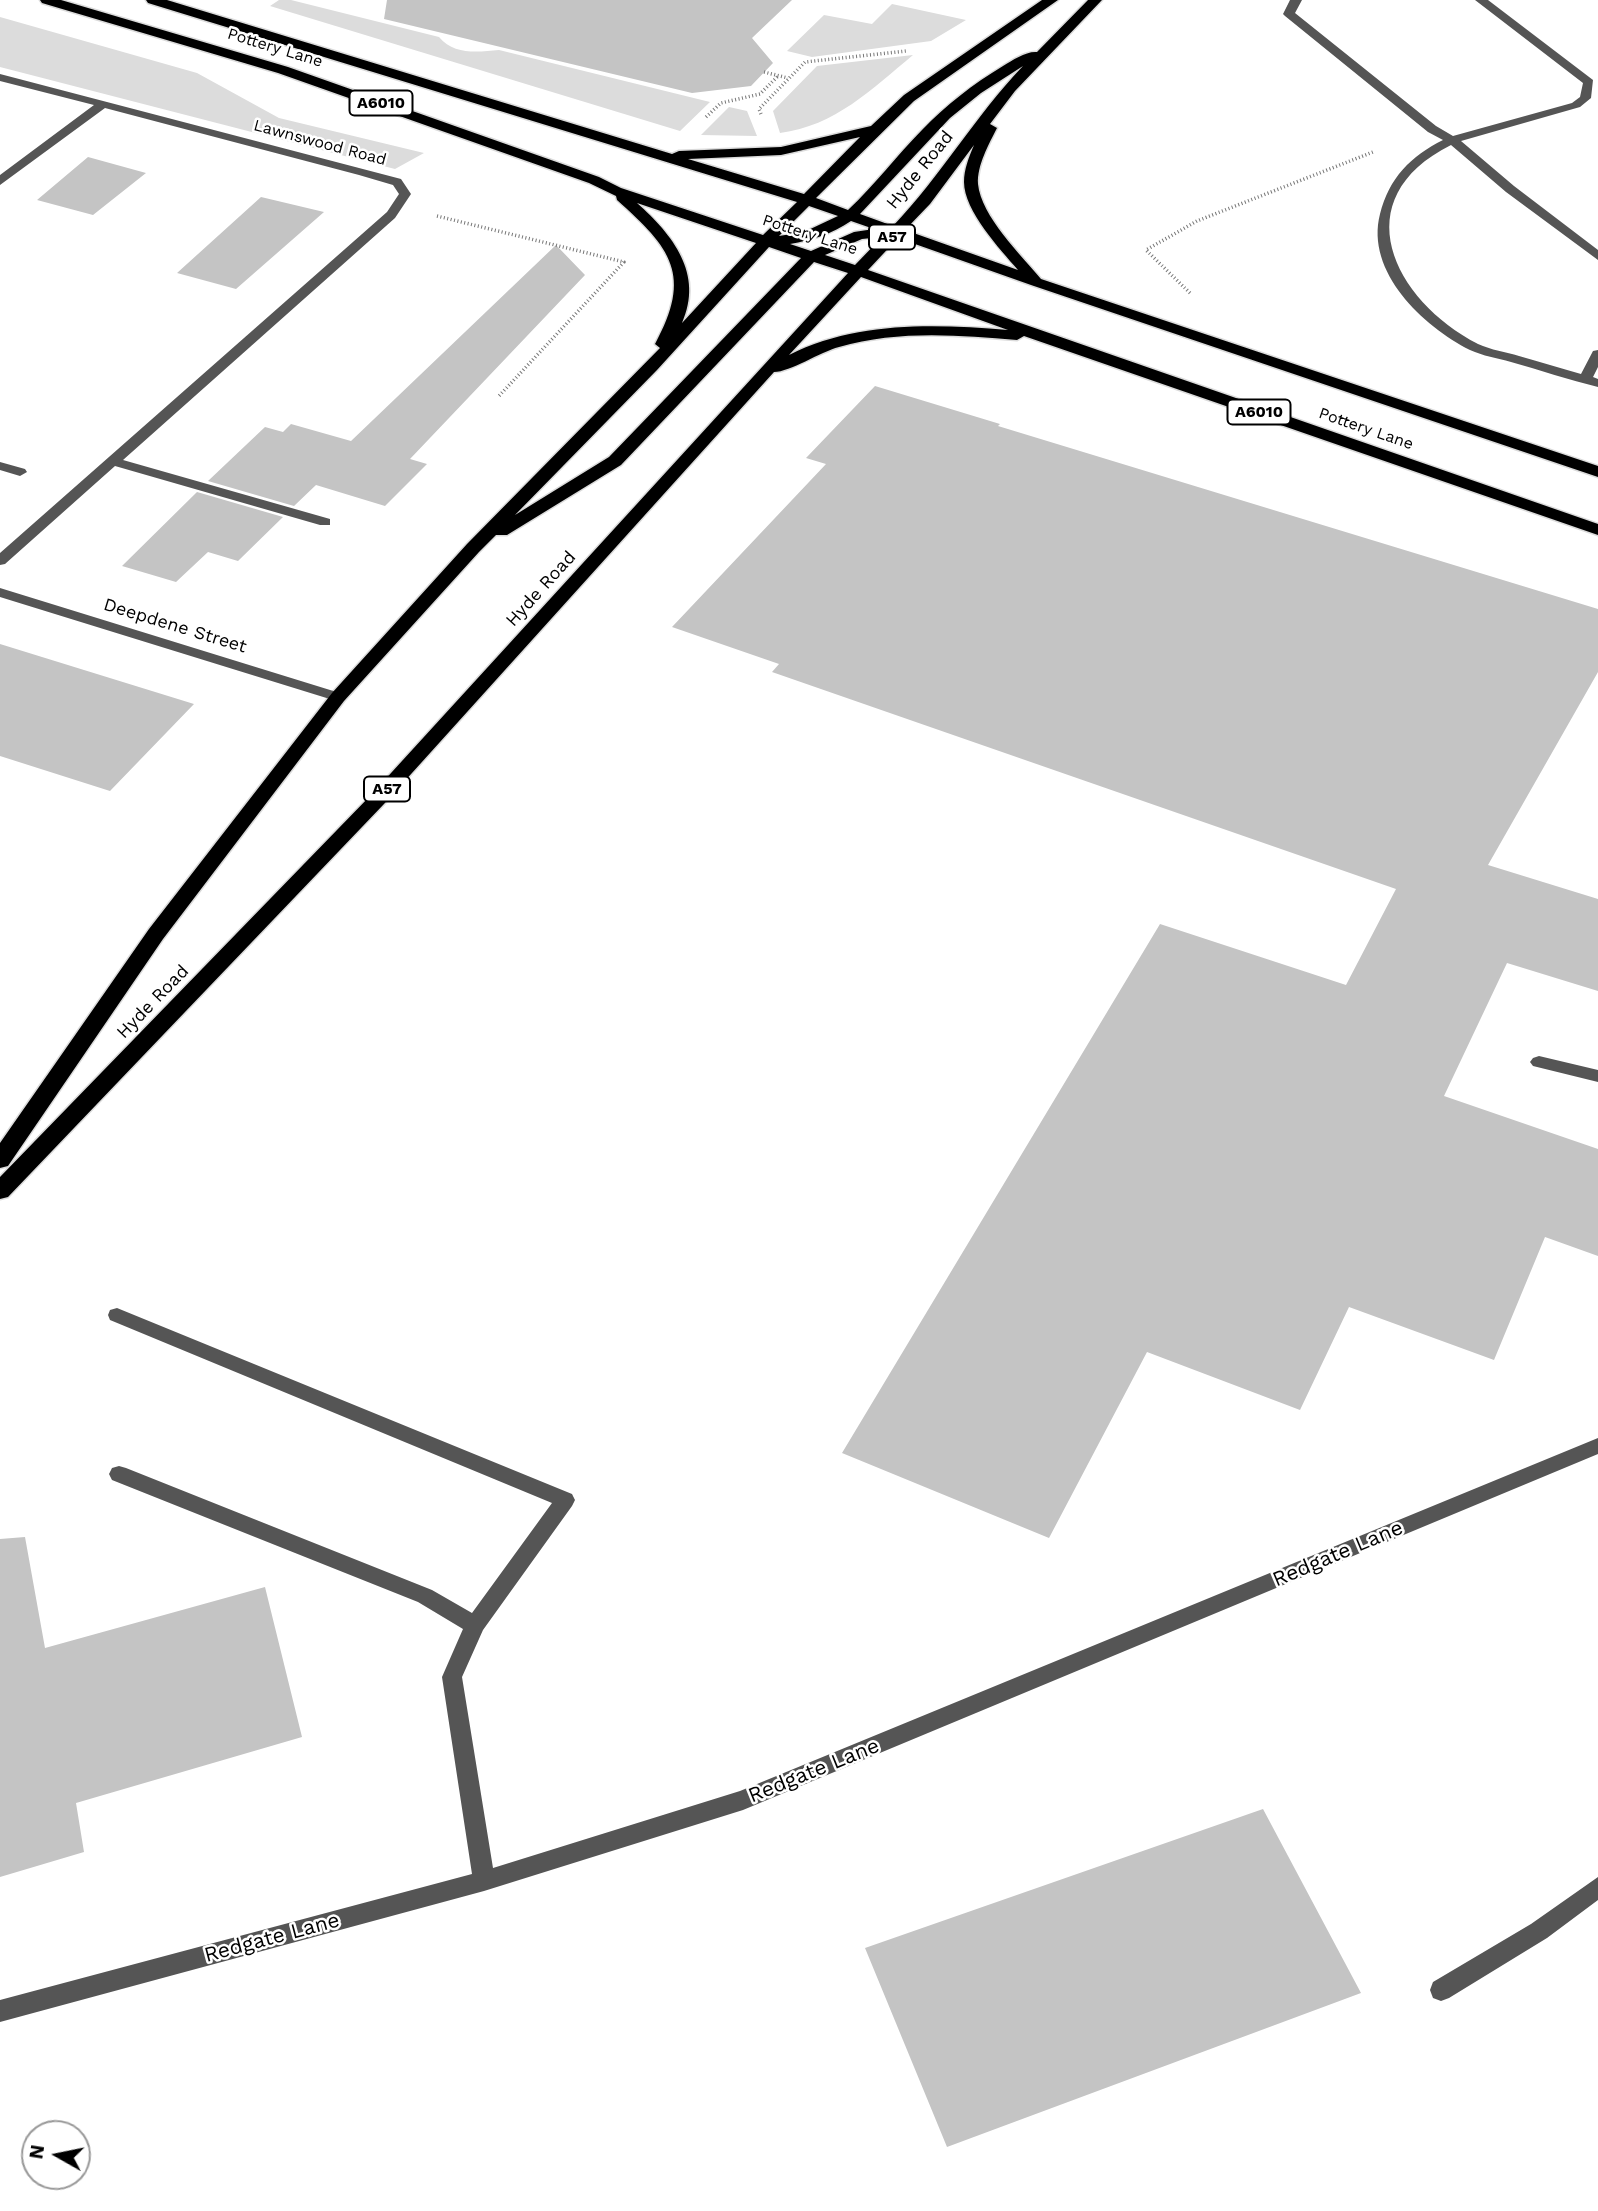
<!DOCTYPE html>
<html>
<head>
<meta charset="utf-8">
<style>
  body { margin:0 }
  #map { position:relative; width:1598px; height:2211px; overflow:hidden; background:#fff; font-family:"Work Sans",sans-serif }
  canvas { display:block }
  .north { position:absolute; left:21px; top:2120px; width:70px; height:70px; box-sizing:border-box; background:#fff; border:2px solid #999; border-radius:50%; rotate:279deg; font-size:19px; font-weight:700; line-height:28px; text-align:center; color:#000 }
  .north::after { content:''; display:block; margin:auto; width:24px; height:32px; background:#000; clip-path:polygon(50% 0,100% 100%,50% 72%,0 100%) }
</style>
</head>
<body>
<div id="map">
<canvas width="1598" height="2211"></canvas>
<div class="north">N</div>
</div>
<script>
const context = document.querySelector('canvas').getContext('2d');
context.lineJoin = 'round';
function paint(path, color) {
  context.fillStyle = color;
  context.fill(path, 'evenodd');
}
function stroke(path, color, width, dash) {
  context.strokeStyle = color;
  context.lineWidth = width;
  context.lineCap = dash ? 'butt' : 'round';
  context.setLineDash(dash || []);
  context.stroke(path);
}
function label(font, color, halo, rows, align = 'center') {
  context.font = font + ' "Work Sans",sans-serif';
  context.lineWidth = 5;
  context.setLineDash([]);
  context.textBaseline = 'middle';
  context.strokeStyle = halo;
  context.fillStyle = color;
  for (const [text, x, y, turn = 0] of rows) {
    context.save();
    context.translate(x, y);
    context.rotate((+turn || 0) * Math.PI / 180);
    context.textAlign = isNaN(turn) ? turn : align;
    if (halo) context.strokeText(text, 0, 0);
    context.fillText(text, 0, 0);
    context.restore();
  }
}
paint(new Path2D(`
  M 279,0 L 291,0 L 439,37 C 454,55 477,52 499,50 L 710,102 L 680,131 L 270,6 Z
  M 892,4 L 966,20 L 931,41 L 812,57 L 787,51 L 824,15 L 872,24 Z
  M 0,17 L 197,73 L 279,118 L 424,153 L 395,169 L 0,67 Z
  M 913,55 C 872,89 835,126 780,133 L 773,111 L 817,66 Z
  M 729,107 L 747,111 L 757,136 L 701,135 Z`), '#dcdcdc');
paint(new Path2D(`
  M 387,0 L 792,0 L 752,38 L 773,63 L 751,86 L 692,93 L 384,19 Z
  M 88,157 L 146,173 L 93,215 L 37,200 Z
  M 261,197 L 324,212 L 236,289 L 177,273 Z
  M 556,245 L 585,275 L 410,459 L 427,464 L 385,506 L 316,485 L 294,506 L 208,481 L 265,427 L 283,432 L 291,424 L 351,441 Z
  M 875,386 L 1000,424 L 998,426 L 1598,609 L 1598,672 L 1488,865 L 1598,899 L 1598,991 L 1507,963 L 1444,1096 L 1598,1149 L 1598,1256 L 1545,1237 L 1494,1360 L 1349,1307 L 1300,1410 L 1147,1352 L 1049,1538 L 842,1453 L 1160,924 L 1346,985 L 1396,889 L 772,672 L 779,664 L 672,627 L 826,464 L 806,458 Z
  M 197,492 L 283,517 L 238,561 L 208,552 L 176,582 L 122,566 Z
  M 0,644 L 84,670 L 194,704 L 110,791 L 0,756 Z
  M 25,1537 L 45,1648 L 265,1587 L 302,1737 L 76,1803 L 84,1852 L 0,1877 L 0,1539 Z
  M 1263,1809 L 1361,1993 L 947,2147 L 865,1948 Z`), '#c4c4c4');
const highway = new Path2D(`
  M 40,0 L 61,0 L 288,67 L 599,177 L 621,188 L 763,235 L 797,202 L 148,3 L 146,0 L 167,0 L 672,154 L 679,151 L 781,147 L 871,126 L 904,95 L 1042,0 L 1058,0 L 914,101 L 816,198 L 848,210 C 875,185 896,156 922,130 C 946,105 973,84 1003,66 C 1013,60 1026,51 1037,52 L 1088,0 L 1102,0 L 1015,91 L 990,124 L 997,128 C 989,144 977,165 978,184 C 981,216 1021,255 1041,279 L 1598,466 L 1598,477 L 1031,285 L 898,238 L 868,270 L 1598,524 L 1598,535 L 1024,336 L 1017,340 C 958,335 897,330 839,347 C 820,352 790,372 774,372 L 384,804 L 8,1197 L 0,1199 L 0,1177 L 370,796 L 848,273 L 814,262 L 621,465 L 507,535 L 496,535 L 479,552 L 344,701 L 163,939 L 8,1166 L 0,1168 L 0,1143 L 149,929 L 332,693 L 467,544 L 660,348 L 655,344 C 693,275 671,248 617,200 L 616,196 L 589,183 L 278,73 L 42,3 ZM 1023,66 C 975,116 941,176 893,226 L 860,214 L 950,118 L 981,93 ZM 860,137 L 804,194 L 688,159 L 781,155 ZM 974,145 C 969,157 964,169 964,182 C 964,211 1000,249 1018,270 L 905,230 L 930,204 ZM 637,203 L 756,243 L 682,323 C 704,274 673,235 637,203 ZM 809,206 L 838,216 L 804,232 L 779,236 ZM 851,221 L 874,229 L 854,232 L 811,251 L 790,244 C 812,240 832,234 851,221 ZM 882,237 L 855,265 L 825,255 L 862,239 ZM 769,247 L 801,258 L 609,457 L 515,515 L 657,370 ZM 861,277 L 1008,330 C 935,324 856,321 789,355 Z`);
stroke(highway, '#dbdbdb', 3);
stroke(new Path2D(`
  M 764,72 L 788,78
  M 761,114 L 759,109 L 805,62 L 906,51
  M 706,117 L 721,103 L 760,94 L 778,76
  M 437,216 L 624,262 L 498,397
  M 1190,293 L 1146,250 L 1197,221 L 1373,152`), '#777', 3.5, [1, 2.5]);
paint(new Path2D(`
  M 1290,0 L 1302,0 L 1295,13 L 1436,126 L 1453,136 L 1572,103 L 1580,97 L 1583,83 L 1475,0 L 1488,0 L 1593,80 L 1591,98 L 1580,107 L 1461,141 L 1514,186 L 1598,250 L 1598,260 L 1506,192 L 1451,145 C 1343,199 1393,300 1478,344 C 1491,350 1506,352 1519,356 C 1540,362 1560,368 1581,374 L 1593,351 L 1598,350 L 1598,367 L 1593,377 L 1598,379 L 1598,387 C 1569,380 1540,370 1511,362 C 1497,358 1483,356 1470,350 C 1423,326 1365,272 1380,214 C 1389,178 1411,156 1443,140 L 1428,132 L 1285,16 L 1283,14 Z
  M 0,74 L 401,179 L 411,194 L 395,218 L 123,460 L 330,519 L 330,525 L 320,525 L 115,466 L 5,564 L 0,565 L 0,553 L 387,212 L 399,194 L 393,185 L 359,175 L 105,108 L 0,185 L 0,175 L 94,105 L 0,81 Z
  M 0,462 L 25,469 L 27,472 L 20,476 L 0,470 Z
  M 0,588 L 343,694 L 346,697 L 343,700 L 333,700 L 0,597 Z
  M 1539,1056 L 1598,1070 L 1598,1082 L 1533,1066 L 1530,1062 L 1533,1058 Z
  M 117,1308 L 572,1494 L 575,1500 L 572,1506 L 483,1630 L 462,1677 L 493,1868 L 740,1791 L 1598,1438 L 1598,1454 L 743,1810 L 484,1891 L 0,2022 L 0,2000 L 472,1874 L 442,1677 L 463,1629 L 418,1602 L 112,1480 L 109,1474 L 112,1468 L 119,1466 L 126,1468 L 432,1590 L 472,1613 L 552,1503 L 110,1320 L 108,1315 L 110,1310 Z
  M 1598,1877 L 1598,1900 L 1547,1938 L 1449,1998 L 1441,2001 L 1433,1998 L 1430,1990 L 1433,1982 L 1531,1924 Z`), '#555');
paint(highway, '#000');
label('16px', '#000', '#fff', [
  ["Pottery Lane",275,48,17],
  ["Lawnswood Road",320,143,15],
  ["Pottery Lane",810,235,18],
  ["Pottery Lane",1366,429,19]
]);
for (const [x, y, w] of [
  [381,103,63],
  [892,237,46],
  [1259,412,63],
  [387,789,46]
]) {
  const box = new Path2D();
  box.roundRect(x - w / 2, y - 12.5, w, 25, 5);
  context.fillStyle = '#fff';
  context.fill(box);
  stroke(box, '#000', 2);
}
label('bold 16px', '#000', null, [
  ["A6010",381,103],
  ["A57",892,237],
  ["A6010",1259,412],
  ["A57",387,789]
]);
label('18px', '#000', '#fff', [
  ["Hyde Road",920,170,-51],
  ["Hyde Road",541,589,-48],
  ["Deepdene Street",175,626,17],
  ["Hyde Road",153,1002,-46]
]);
label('21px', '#000', '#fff', [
  ["Redgate Lane",1338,1554,-23],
  ["Redgate Lane",814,1771,-22],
  ["Redgate Lane",272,1938,-15]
]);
</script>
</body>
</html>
